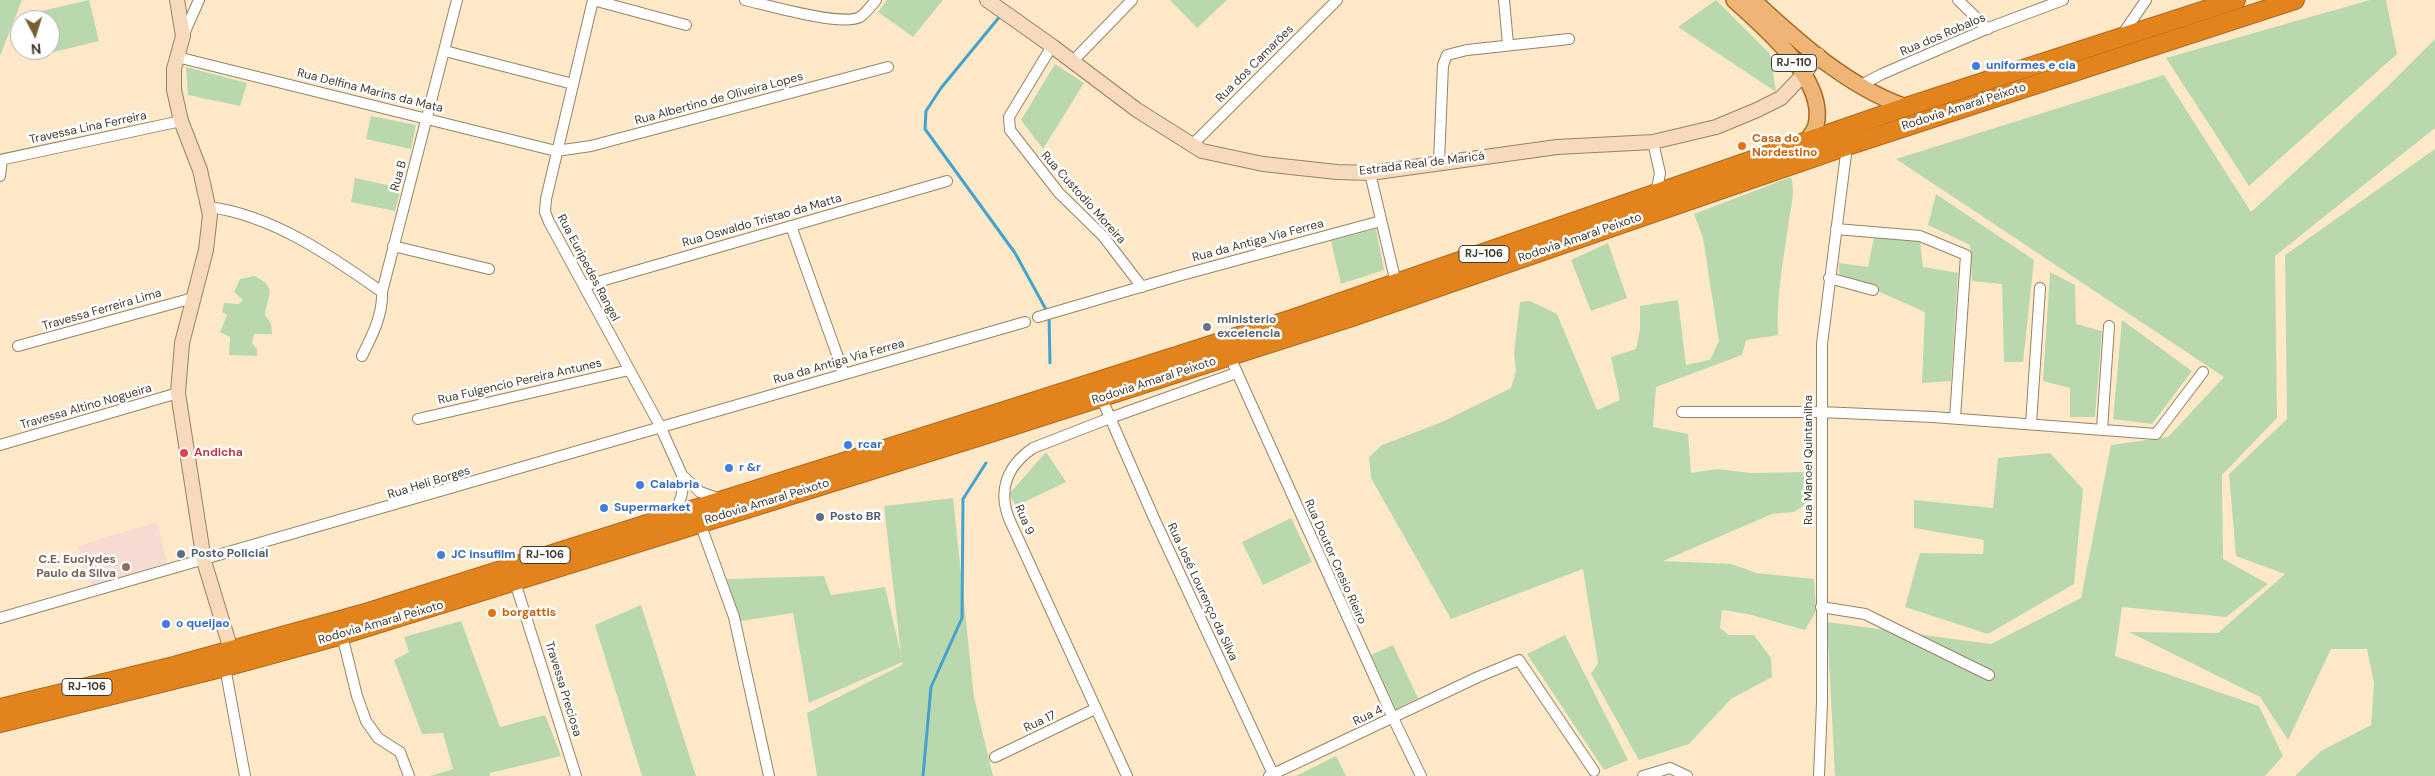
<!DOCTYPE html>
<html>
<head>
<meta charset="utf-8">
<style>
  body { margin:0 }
  #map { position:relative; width:2435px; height:776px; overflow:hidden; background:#fde9c8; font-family:"DM Sans",sans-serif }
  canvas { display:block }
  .north { position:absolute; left:10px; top:10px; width:50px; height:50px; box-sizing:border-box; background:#fff; border:1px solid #b3b0ab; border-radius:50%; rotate:175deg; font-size:14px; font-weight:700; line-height:20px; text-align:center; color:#423a2d }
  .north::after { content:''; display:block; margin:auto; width:18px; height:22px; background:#796131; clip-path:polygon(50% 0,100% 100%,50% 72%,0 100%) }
</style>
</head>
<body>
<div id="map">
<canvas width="2435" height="776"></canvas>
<div class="north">N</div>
</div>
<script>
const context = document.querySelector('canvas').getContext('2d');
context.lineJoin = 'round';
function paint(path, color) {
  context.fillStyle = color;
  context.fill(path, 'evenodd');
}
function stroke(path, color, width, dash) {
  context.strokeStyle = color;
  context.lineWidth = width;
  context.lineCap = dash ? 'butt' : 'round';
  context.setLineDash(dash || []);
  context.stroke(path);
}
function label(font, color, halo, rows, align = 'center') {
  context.font = font + ' "DM Sans",sans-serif';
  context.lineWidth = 5;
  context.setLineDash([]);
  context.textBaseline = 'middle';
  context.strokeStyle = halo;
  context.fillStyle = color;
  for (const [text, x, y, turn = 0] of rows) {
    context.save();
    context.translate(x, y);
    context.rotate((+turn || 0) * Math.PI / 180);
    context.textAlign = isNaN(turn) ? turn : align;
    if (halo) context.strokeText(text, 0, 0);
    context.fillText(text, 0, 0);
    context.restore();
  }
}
paint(new Path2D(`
  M 157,522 L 168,567 L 92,588 L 78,546 Z`), '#f5dcd3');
paint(new Path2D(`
  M 0,0 L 22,0 L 0,56 Z
  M 89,0 L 99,41 L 33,57 L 32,50 L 50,50 L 50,20 L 25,20 L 24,15 Z
  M 887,0 L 943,0 L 913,37 L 878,12 Z
  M 1170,0 L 1227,0 L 1197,28 Z
  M 1716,0 L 1770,54 L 1776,92 L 1678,27 Z
  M 2370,0 L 2386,0 L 2397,54 L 2249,186 L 2166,58 Z
  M 2435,39 L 2435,128 L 2275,256 L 2277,418 L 2222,475 L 2223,559 L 2268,584 L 2226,617 L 2122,607 L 2115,656 L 2259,706 L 2283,756 L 2265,776 L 1835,776 L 1827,622 L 1991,644 L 2081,598 L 2111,445 L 2168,437 L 2224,377 L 1896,159 L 2164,75 L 2251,212 L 2385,89 Z
  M 1055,64 L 1084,83 L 1043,149 L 1021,120 Z
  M 186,67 L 247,83 L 240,106 L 188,95 Z
  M 371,116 L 416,125 L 411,149 L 366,139 Z
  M 2435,149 L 2435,776 L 2295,776 L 2321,751 L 2371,725 L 2374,684 L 2367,649 L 2331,649 L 2288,740 L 2260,697 L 2129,632 L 2218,633 L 2285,574 L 2236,556 L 2229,474 L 2287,419 L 2285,255 Z
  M 1791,177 C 1796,194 1790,209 1788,227 C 1783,262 1776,299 1778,335 L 1746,340 L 1742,355 L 1656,387 L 1653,427 L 1688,434 L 1691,473 L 1717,469 L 1751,473 L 1809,472 L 1812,500 L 1794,512 L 1772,514 L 1663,561 L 1732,564 L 1756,573 L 1814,579 L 1816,611 L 1805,630 L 1748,614 L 1722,610 L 1720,628 L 1729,635 L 1754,635 L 1771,658 L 1772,677 L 1731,699 L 1689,744 L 1639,760 L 1591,674 L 1598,663 L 1583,569 L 1451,619 L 1371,478 L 1369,457 L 1382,445 L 1442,422 L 1511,388 L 1516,370 L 1514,353 L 1520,302 L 1530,301 L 1557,314 L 1597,410 L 1620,400 L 1611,357 L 1636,349 L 1640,329 L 1640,306 L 1678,300 L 1686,365 L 1710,360 L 1719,341 L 1703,238 L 1694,214 Z
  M 355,178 L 401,188 L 395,211 L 351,202 Z
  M 1936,194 L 2034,260 L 2023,362 L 2004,362 L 2002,284 L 1972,281 L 1970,245 L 1928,225 Z
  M 1376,229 L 1384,270 L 1341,284 L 1331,241 Z
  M 1874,237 L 1920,241 L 1923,267 L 1958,273 L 1951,381 L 1922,383 L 1925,312 L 1839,274 L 1839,263 L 1868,267 Z
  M 1608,243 L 1627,298 L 1591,311 L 1571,260 Z
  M 2050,272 L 2075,285 L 2076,324 L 2102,331 L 2095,417 L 2070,417 L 2070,388 L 2043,381 Z
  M 254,276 C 278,287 268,294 265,315 L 271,323 L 272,334 L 254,334 L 252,343 L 257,349 L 257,356 L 229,355 L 230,337 L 220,332 L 227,315 L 222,312 L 224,303 L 239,304 L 243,300 L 234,292 L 240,279 Z
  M 2122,320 L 2192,371 L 2152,424 L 2113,419 Z
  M 1046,452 L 1066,482 L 1016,506 L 1009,494 Z
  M 2050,453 L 2083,489 L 2074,584 L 1988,634 L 1905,607 L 1920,553 L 1983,554 L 1984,540 L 1914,528 L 1914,500 L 1993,508 L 1998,458 Z
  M 953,498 L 974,697 L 993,776 L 817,776 L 807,713 L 902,665 L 902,662 L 809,703 L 793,613 L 741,621 L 727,579 L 824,576 L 831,595 L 885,587 L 901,654 L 884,506 Z
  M 1291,518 L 1312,562 L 1263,585 L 1242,542 Z
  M 641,605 L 696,776 L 642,776 L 595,625 Z
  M 461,621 L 500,727 L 545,715 L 561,756 L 490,773 L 490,776 L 430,776 L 453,769 L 443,733 L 422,734 L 394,660 L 409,652 L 404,637 Z
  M 1565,635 L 1628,760 L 1604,770 L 1527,654 Z
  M 1393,645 L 1418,698 L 1396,709 L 1371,655 Z
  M 1336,756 L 1346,776 L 1296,776 Z`), '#b9d8ad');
stroke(new Path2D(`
  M 1001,15 L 941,88 L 926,111 L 925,129 L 1015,253 L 1049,315 L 1050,363
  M 923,776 L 931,687 L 962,618 L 963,499 L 986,463`), '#44a2cc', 3);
const street = new Path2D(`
  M 593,0 L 546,199 L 545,212 L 549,222 L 660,426 L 682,475 L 700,492 L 720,499
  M 593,0 L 686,25
  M 745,0 C 767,5 842,27 860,17 C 866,13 871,6 876,0
  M 1504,0 L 1508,44
  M 1958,0 L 1988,29
  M 2122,35 L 2146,0
  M 183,36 L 199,0
  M 1052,46 L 1009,117 L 1010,130 L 1059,193 L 1103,236 L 1142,287
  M 445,51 L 573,84
  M 177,57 L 556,151 L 591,146 L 888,67
  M 1072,62 L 1132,0
  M 1861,85 L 1882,74 L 1991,27 L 2063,0
  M 1653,142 L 1660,173 L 1656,194
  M 1191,146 L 1337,0
  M 0,160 L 181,121
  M 1439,162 L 1443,65 L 1447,55 L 1467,50 L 1569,39
  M 1370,173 L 1396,283
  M 0,176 L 2,160
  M 209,207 C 272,215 331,256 382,292
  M 791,226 L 844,374
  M 1836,229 L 1920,236 L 1966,255 L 1955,418
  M 393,246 L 489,269
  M 1829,278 L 1873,290
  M 584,286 L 947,181
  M 1038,317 L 1178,276 L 1381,221
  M 18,346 L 193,298
  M 362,356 C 372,336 383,315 382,292 L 457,0
  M 1230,357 L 1393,718 L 1421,776
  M 1101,397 L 1153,516 L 1274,776
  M 1682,412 L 1821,412 L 1933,417 L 2156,434 L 2203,372
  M 418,419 L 629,370
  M 2031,424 L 2040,288
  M 2102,429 L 2109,326
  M 0,445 L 178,393
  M 669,515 C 682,504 684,491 682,475
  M 700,523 L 734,617 L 769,776
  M 515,582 L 576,776
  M 1821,607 L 1865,614 L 1989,675
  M 0,618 C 342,522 683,420 1025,322
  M 342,635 L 357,696 L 366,721 L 378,738 L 400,752 L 409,776
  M 225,667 L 245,776
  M 995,757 L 1095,709
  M 1127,776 L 1010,521 C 997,491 1007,466 1033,448 L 1110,418 L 1236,373
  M 1269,776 L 1478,677 L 1519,660 L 1594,771
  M 1643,776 L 1670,768 L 1687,776
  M 1819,776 L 1822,703 L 1822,344 L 1847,146`);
const secondary = new Path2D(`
  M 177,0 L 183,36 L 174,69 L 174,90 L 181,121 L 200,170 L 210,215 L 206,250 L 182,343 L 178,393 L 204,561 L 231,650
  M 987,0 L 1052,46 L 1137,110 L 1202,151 L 1263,164 L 1337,172 L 1370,173 L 1557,147 L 1653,142 L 1716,127 L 1757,110 L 1781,98 L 1804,74 L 1818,55`);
const primary = new Path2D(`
  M 1734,0 C 1763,27 1827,79 1816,125 C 1815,130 1810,136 1807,141
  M 1753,0 C 1797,41 1848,87 1906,107`);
const highway = new Path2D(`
  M 0,708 L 174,666 L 362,614 L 913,440 L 1292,319 L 1906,107 L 2236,0
  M 0,723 L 225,667 L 342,635 L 978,437 L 1349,318 L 1847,146 L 2295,0`);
stroke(street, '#968365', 12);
stroke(secondary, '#968365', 16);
stroke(primary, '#aa6922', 18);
stroke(highway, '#aa6922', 20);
stroke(street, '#fff', 10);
stroke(secondary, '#f6dabb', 14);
stroke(primary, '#eeb577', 15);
stroke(highway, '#e2831c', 18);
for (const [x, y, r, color] of [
  [1976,66,5,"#3f7fe0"],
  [1742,146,5,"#e8710a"],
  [1207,327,5,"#6b7280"],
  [848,445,5,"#3f7fe0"],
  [184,453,5,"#e0444e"],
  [729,468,5,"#3f7fe0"],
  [640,485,5,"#3f7fe0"],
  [604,508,5,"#3f7fe0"],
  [820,517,5,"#5c6f8a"],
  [181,554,5,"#5c6f8a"],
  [441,555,5,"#3f7fe0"],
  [126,567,5,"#8d6e63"],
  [492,613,5,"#e8710a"],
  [166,624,5,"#3f7fe0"]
]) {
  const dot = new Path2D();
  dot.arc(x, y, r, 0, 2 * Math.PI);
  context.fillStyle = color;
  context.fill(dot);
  stroke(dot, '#fff', 2);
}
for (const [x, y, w] of [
  [1794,63,45],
  [1484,254,50],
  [545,555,50],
  [87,687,50]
]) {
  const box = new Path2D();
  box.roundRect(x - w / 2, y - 8.5, w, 17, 4);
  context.fillStyle = '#fff';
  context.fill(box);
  stroke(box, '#423a2d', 1);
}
label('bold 11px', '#423a2d', null, [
  ["RJ-110",1794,63],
  ["RJ-106",1484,254],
  ["RJ-106",545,555],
  ["RJ-106",87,687]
]);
label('12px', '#423a2d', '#fff', [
  ["Rua dos Robalos",1943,35,-23],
  ["Rua dos Camarões",1255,64,-45],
  ["Rua Delfina Marins da Mata",370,91,14],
  ["Rua Albertino de Oliveira Lopes",719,99,-15],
  ["Rodovia Amaral Peixoto",1964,107,-18],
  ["Travessa Lina Ferreira",88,128,-12],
  ["Estrada Real de Maricá",1422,164,-7],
  ["Rua B",399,176,-75],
  ["Rua Custodio Moreira",1083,198,48],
  ["Rua Oswaldo Tristao da Matta",762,221,-16],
  ["Rodovia Amaral Peixoto",1580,238,-19],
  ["Rua da Antiga Via Ferrea",1258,241,-15],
  ["Rua Euripedes Rangel",588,268,62],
  ["Travessa Ferreira Lima",102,310,-16],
  ["Rua da Antiga Via Ferrea",839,362,-16],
  ["Rodovia Amaral Peixoto",1154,381,-18],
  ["Rua Fulgencio Pereira Antunes",520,382,-13],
  ["Travessa Altino Nogueira",86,407,-16],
  ["Rua Manoel Quintanilha",1809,460,-90],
  ["Rua Heli Borges",429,483,-17],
  ["Rodovia Amaral Peixoto",767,502,-17],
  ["Rua 9",1024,520,67],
  ["Rua Doutor Cresio Rieiro",1335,562,66],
  ["Rua José Lourenço da Silva",1202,592,65],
  ["Rodovia Amaral Peixoto",381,623,-16],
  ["Travessa Preciosa",563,689,73],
  ["Rua 4",1368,716,-25],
  ["Rua 17",1040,722,-25]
]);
label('bold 12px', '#366cbe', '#fff', [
  ["uniformes e cia",1986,66],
  ["rcar",858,445],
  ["r &r",739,468],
  ["Calabria",650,485],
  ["Supermarket",614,508],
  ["JC insufilm",451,555],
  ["o queijao",176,624]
], 'left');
label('bold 12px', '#c56008', '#fff', [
  ["Casa do",1752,139],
  ["Nordestino",1752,153],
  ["borgattis",502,613]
], 'left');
label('bold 12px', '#5b616d', '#fff', [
  ["ministerio",1217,320],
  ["excelencia",1217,334]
], 'left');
label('bold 12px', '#be3a42', '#fff', [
  ["Andicha",194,453]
], 'left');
label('bold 12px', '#4e5e75', '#fff', [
  ["Posto BR",830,517],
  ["Posto Policial",191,554]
], 'left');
label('bold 12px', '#785e54', '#fff', [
  ["C.E. Euclydes",116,560],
  ["Paulo da Silva",116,574]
], 'right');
</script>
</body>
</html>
